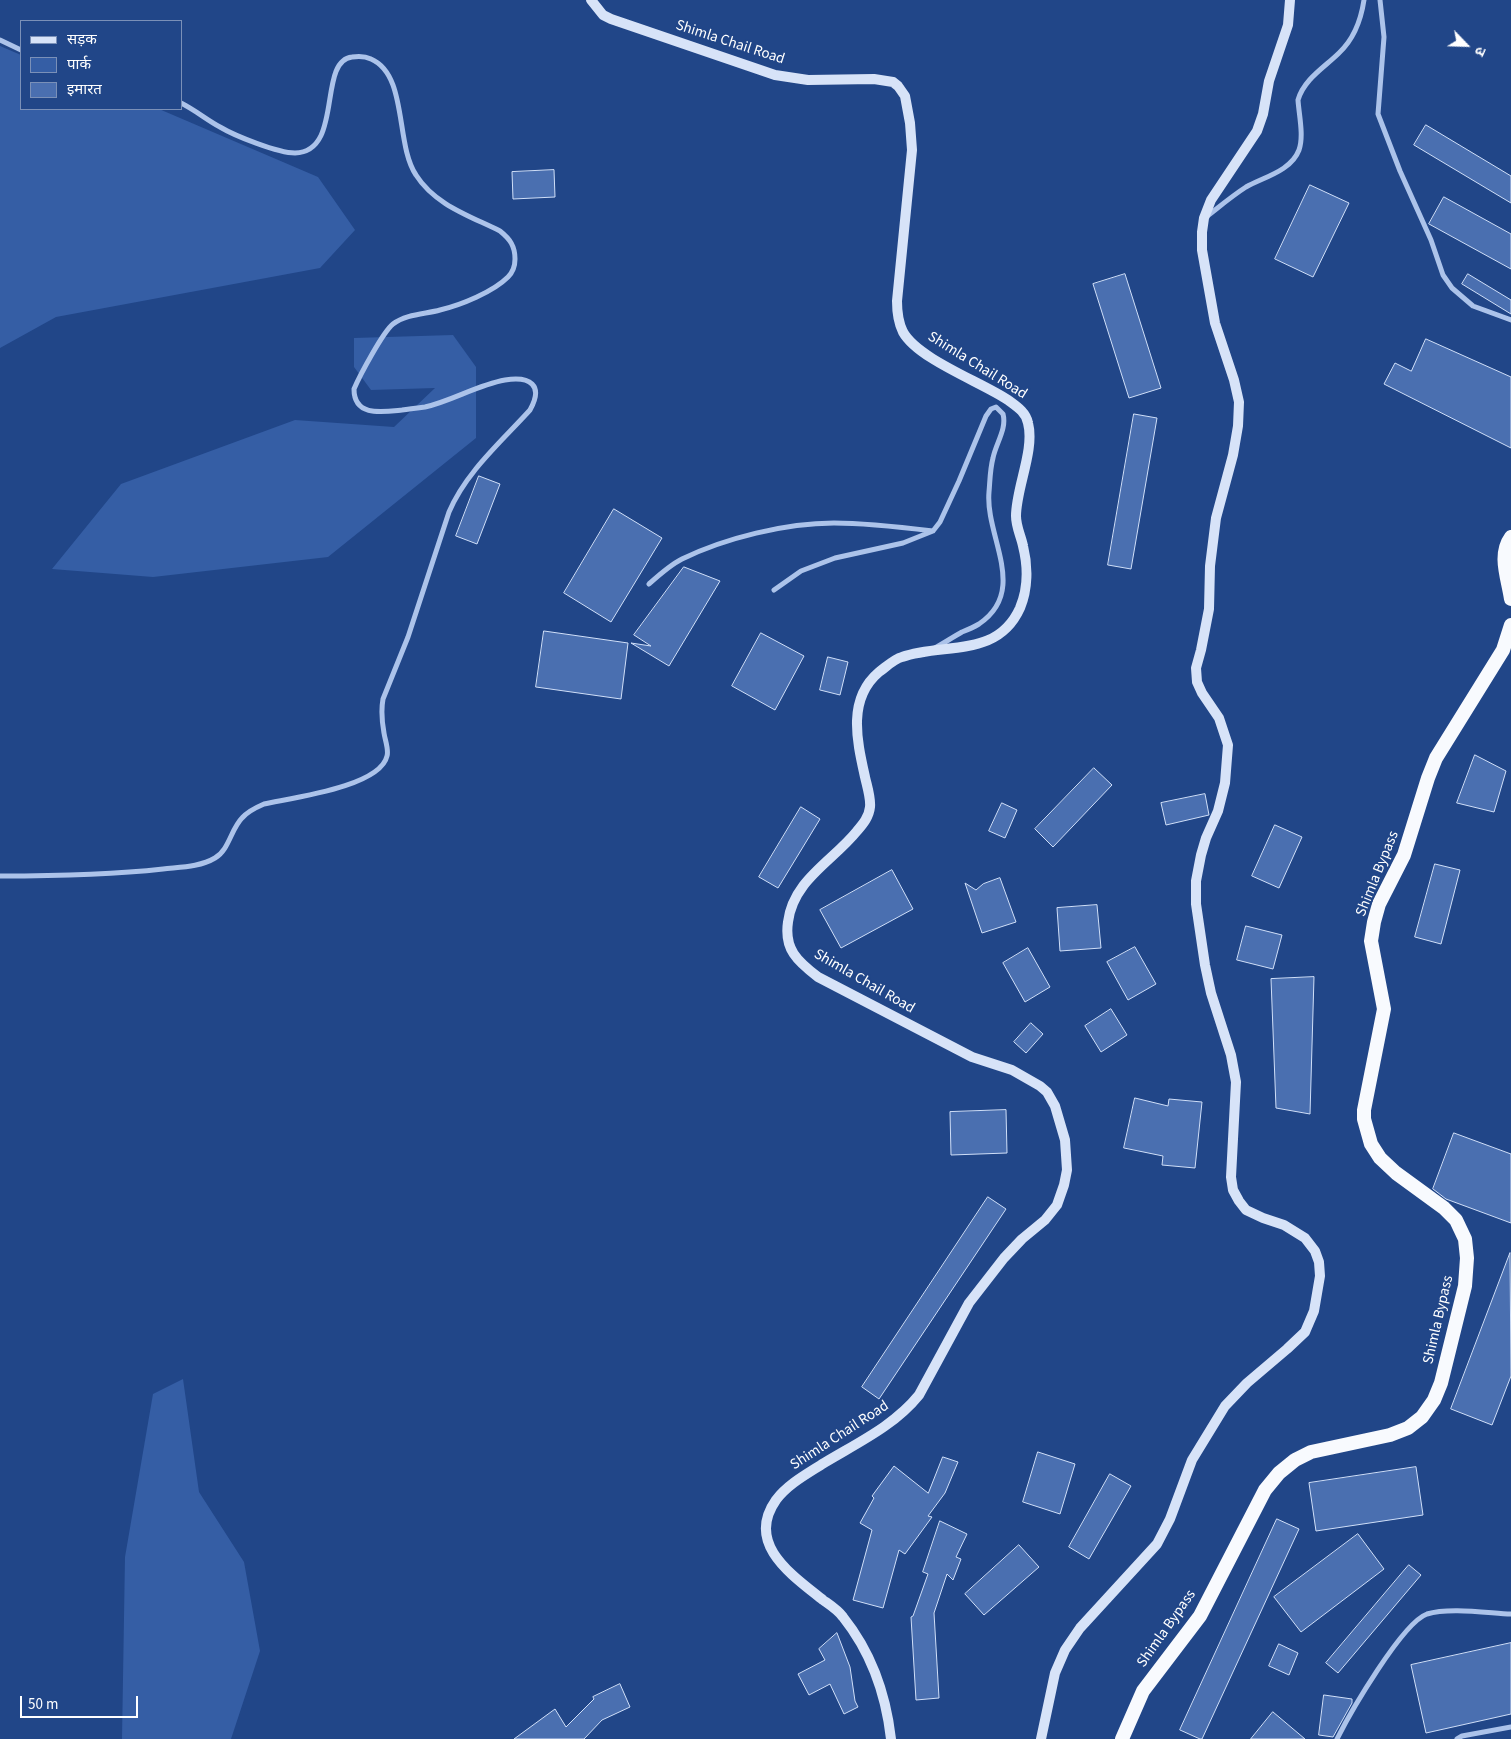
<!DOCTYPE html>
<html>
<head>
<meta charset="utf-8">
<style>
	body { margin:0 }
	#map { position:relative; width:1511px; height:1739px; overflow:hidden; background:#214688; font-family:"Source Sans 3","Noto Sans Devanagari",sans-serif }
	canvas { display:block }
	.legend { position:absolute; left:20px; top:20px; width:162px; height:90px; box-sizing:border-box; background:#214688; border:1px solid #7a90b8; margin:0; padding:6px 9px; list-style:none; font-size:15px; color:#fff }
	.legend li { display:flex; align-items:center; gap:10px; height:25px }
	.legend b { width:25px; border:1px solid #7a90b8 }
	.north { position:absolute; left:1441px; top:20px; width:50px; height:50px; -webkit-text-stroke:4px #214688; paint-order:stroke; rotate:114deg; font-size:14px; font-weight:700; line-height:20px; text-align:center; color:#fff }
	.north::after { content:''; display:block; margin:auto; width:18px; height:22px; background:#fff; clip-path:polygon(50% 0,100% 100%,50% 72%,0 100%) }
	.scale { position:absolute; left:20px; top:1696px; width:118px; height:22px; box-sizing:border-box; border:2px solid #fff; border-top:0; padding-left:6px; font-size:15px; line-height:18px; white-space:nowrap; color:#fff; -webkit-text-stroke:4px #214688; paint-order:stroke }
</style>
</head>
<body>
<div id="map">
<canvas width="1511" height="1739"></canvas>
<ul class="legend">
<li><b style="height:6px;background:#d7e3f8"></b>सड़क</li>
<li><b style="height:14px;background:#355ea5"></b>पार्क</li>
<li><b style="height:14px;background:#4a6fb0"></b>इमारत</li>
</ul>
<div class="north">उ</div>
<div class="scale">50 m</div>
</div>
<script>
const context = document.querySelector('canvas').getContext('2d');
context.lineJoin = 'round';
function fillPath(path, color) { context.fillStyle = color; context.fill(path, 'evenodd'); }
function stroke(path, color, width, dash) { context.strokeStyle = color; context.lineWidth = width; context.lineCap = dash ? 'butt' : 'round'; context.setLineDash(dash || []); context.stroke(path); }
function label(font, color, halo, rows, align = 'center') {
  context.font = font + ' "Source Sans 3",sans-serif'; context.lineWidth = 4; context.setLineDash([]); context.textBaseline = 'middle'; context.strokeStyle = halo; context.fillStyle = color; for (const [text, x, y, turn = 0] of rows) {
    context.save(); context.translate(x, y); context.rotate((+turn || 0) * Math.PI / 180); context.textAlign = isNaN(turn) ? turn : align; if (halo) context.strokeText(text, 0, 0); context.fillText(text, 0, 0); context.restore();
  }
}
fillPath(new Path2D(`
	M0,46L21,55V109H159L318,177L355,230L320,268L56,317L0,348Z
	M453,335L476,367V438L328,557L153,577L52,569L121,484L295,420L394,427L435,388L371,390L354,367V338Z
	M183,1379L199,1492L244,1562L260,1651L231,1739H122L125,1557L153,1394Z`), '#355ea5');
const building = new Path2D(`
	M1426,125L1511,176V203L1414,145Z
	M554,170L555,197L513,199L512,172Z
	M1310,185L1349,203L1313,277L1275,259Z
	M1444,197L1511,234V269L1429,224Z
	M1125,274L1161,388L1129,398L1093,284Z
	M1468,274L1511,300V314L1462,284Z
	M1426,339L1511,377V448L1384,384L1395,363L1411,371Z
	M1134,414L1157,418L1131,569L1108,565Z
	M479,476L500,484L477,544L456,536Z
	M614,509L662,538L611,622L564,593Z
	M684,567L720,581L669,666L631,643L651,646L634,635Z
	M544,631L628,643L621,699L536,687Z
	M761,633L804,656L775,710L732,686Z
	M828,657L848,662L840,695L820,690Z
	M1475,755L1506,771L1494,812L1457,803Z
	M1094,768L1112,785L1053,847L1035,829Z
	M1205,794L1209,815L1166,825L1161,803Z
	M1002,803L1017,810L1005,838L989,831Z
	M801,807L820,819L778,888L759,877Z
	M1275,825L1302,837L1279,888L1252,876Z
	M1435,864L1460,870L1441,944L1415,937Z
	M892,870L913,909L841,948L820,910Z
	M1000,878L1016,922L982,933L965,883L976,890L983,884Z
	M1097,905L1101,948L1060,951L1057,908Z
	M1246,926L1282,935L1273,969L1237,960Z
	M1135,947L1156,984L1128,1000L1107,962Z
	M1028,948L1050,987L1025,1002L1003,963Z
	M1314,977L1310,1114L1276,1108L1271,979Z
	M1111,1009L1127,1035L1101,1052L1085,1026Z
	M1031,1023L1043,1034L1026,1053L1014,1042Z
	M1135,1098L1168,1106L1169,1099L1202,1102L1195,1168L1162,1165L1163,1156L1124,1148Z
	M1006,1110L1007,1153L951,1155L950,1112Z
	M1454,1133L1511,1154V1223L1446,1199L1433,1189Z
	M988,1197L1006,1209L879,1399L862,1387Z
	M1510,1253L1511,1376L1492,1425L1451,1409Z
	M1038,1452L1075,1464L1060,1514L1023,1502Z
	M943,1457L958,1462L945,1493L928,1516L932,1517L905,1554L899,1550L883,1608L853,1600L872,1530L860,1523L874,1498L872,1496L894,1466L928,1493Z
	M1416,1467L1423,1515L1316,1531L1309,1483Z
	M1110,1474L1131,1486L1089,1559L1069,1547Z
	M1277,1519L1299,1529L1202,1739H1200L1180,1730Z
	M940,1521L967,1534L956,1557L961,1559L953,1580L947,1574L934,1613L939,1698L916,1700L911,1617L913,1616L928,1574L923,1572Z
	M1358,1534L1384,1569L1301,1632L1274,1597Z
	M1019,1545L1039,1567L984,1615L965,1594Z
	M1409,1565L1421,1575L1338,1673L1326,1663Z
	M837,1633L850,1667L855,1701L858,1707L844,1714L830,1684L809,1695L798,1674L825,1660L819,1649Z
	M1511,1643V1714L1426,1733L1411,1665Z
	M1279,1644L1298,1653L1289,1675L1269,1666Z
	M620,1684L630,1707L602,1720L584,1739H514L555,1709L566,1727L594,1699L593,1697Z
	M1324,1695L1352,1699V1703L1333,1737L1319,1735Z
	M1273,1712L1305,1739H1251Z`);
fillPath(building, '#4a6fb0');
stroke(building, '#d0dff8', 1);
stroke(new Path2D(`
	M1380,0L1384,37L1378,114L1400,171L1431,240L1443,275L1452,288L1473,306L1511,320
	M0,40L21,50
	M1206,217C1219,207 1232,196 1246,187C1264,177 1291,171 1299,150C1304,136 1299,115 1298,100C1304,79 1325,67 1339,53C1354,39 1361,20 1364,0
	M649,584C659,575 670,565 682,559C725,538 786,523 834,523C867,523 900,527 933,531
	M774,590L801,571L835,558L903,543L933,531L940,522L959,481L986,416L991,409L996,407L1003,414C1007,429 996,443 993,458C990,469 990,481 989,492C985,537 1029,590 979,624C974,627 967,630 962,632C953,637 944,643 935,648
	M0,876C55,876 109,875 163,869C180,867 200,867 215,858C229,850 231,829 242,818C248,811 257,807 264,804C291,798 380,787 387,756C389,750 385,740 384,733C382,722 381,710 383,699L408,637L449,512C466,472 501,442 530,410C544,385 530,376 505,380C477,385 452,401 425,407C417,408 409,409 402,410C382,412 354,417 354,389C360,375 383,332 393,324C406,314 426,314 440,310C461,305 493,292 508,277C513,272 515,266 515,259C515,246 510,239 500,231C470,216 435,205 416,175C395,144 408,75 371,59C365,56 358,56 352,57C317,61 344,152 295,153C278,153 235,136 220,127C207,120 195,110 181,103
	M1337,1739C1350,1713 1402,1623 1427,1614C1449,1607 1488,1613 1511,1614
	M1457,1739L1462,1736L1511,1727`), '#acc3ea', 5);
stroke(new Path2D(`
	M591,0L603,15L611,19L775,75L808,80L874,79L893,82L898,86L905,96L910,123L912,150L897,301C897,312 898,322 903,332C918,359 981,382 1008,400C1016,406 1026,412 1028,423C1035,450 1016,488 1016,516C1016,527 1021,536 1023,546C1028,566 1028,589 1020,608C997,659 944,642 902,657C894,659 886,667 879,672C847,699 857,741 865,777C867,786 871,798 870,807C869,817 863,824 857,831C833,861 793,880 788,922C784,949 797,961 818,977L972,1057L1012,1070L1040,1086L1047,1092L1055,1106L1065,1140L1067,1170L1064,1185L1057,1205L1045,1220L1022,1239L1004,1258L969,1303L919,1395C894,1426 857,1443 824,1463C807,1474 788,1484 776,1500C745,1544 792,1575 823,1600C830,1605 838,1610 843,1617C871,1652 886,1695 891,1739
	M1041,1739L1055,1673L1065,1650L1080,1628L1157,1544L1170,1519L1192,1460L1225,1406L1247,1383L1287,1349L1305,1332L1314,1311L1320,1276L1319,1262L1315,1251L1305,1238L1284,1225L1263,1218L1246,1210L1239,1201L1233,1190L1231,1177L1236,1082L1231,1055L1211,993L1205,965L1196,904V881L1201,855L1206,838L1218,811L1225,783L1228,745L1219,718L1202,693L1197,682L1196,668L1201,650L1209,609L1210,566L1216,518L1233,455L1238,426L1239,402L1234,380L1215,323L1202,250V232L1204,218L1211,200L1257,131L1263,114L1269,81L1288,25L1290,0`), '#d7e3f8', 10);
stroke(new Path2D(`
	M1511,537C1498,555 1508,578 1511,599
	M1122,1739L1143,1691L1200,1616L1265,1490L1279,1473L1295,1460L1311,1452L1390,1435L1408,1428L1422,1417L1434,1400L1441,1383L1465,1286L1467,1258L1465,1239L1456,1220L1444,1208L1396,1173L1380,1158L1371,1144L1364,1119V1110L1384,1009L1371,941L1374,922L1379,904L1404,855L1428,778L1436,758L1503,650L1511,625`), '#f8fafe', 14);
label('15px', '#fff', '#214688', [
	["Shimla Chail Road",730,43,18],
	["Shimla Chail Road",977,366,32],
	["Shimla Bypass",1378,874,-68],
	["Shimla Chail Road",864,982,30],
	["Shimla Bypass",1439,1320,-77],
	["Shimla Chail Road",840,1436,-33],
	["Shimla Bypass",1167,1629,-55]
]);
</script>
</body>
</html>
